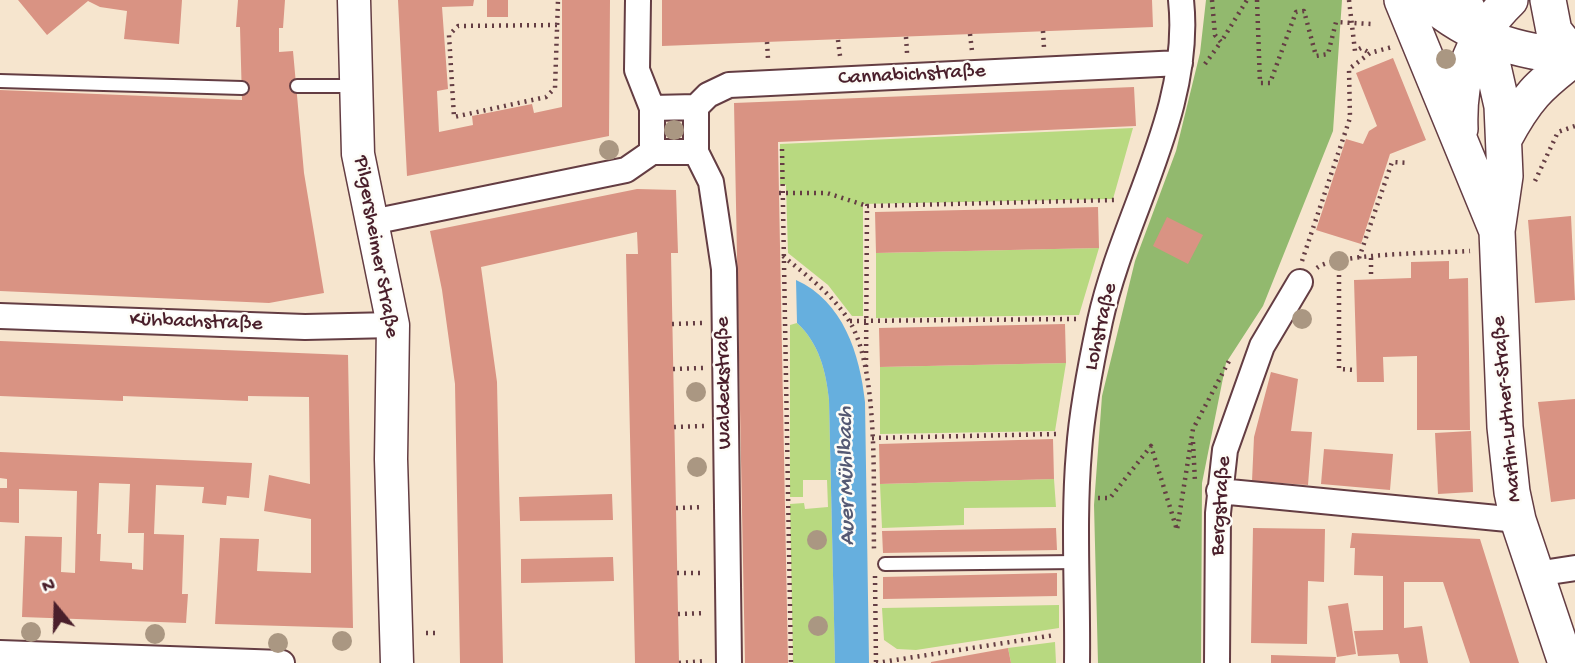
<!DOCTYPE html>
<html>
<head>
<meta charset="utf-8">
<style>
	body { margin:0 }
	#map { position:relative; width:1575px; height:663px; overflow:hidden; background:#f6e5ce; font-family:"Gochi Hand",sans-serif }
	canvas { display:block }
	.north { position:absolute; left:21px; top:572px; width:70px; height:70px; -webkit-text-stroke:5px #fdfcf7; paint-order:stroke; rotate:341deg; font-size:19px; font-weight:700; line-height:28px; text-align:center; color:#4a1f2b }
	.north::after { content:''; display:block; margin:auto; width:24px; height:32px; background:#4a1f2b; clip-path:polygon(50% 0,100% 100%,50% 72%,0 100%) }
</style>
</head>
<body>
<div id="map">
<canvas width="1575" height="663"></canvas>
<div class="north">N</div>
</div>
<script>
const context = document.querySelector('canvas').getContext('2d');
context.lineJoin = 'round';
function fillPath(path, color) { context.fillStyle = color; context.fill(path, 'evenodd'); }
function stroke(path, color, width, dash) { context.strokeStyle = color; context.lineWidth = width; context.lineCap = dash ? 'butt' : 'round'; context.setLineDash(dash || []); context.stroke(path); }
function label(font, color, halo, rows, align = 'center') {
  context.font = font + ' "Gochi Hand",sans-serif'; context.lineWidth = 5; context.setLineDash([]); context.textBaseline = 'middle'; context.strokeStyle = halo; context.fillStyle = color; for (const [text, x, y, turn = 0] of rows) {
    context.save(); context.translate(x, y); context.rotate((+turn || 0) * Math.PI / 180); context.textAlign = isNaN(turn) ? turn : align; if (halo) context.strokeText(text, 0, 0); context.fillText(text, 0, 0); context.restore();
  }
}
fillPath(new Path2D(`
	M1133,128L1113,199L863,204V316H852L828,285L788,253L786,185L780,184V144Z
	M1099,248L1079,315L876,318V253Z
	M797,323C819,343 826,371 829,400L835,663H793L790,504L804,503L805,509L828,507L827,480H803V497H790V325Z
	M1066,363L1055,431L880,434V367Z
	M1054,479L1056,507L964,508V525L882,528L880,484Z
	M1059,605V628L916,650L897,649L884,640L882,608Z
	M1055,642L1056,663H1011L1008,648Z`), '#b8d980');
fillPath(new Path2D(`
	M1206,0H1342L1333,131L1263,306L1226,363L1202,483L1201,663H1098L1094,505L1102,396L1135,261L1176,151L1200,53Z`), '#92b96e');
fillPath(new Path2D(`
	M796,280C843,301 860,354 865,402L869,663H835L829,400C826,371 819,343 797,323Z`), '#66afde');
fillPath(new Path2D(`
	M18,0H182L179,44L124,39L127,11L100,7L88,1L47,35Z
	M238,0H285L283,28H279V52L293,51L304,173L324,293L269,303L0,291V90L242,100L240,27H236Z
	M398,0H474L473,6L442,7L448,89L437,91L439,132L473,125L472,116L532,104L534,113L562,107V0H610L609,136L407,176Z
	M487,0H508V17H487Z
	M662,0H1152L1153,27L662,46Z
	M1393,58L1426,140L1390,154L1361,244L1316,230L1346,139L1363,144L1369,131L1377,126L1356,73Z
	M1134,87L1136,126L778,142L788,663H745L734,103Z
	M637,189L676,190L678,253H671L679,663H635L626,254H638L637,232L481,267L497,382L503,663H460L455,384L442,290L430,231Z
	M1098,207L1099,248L876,253L875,212Z
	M1571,216L1575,300L1535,303L1528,220Z
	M1167,217L1203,235L1188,264L1153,246Z
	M1449,261V279L1468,278L1470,430H1417V356L1383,357L1384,382H1357L1354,280L1411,278V262Z
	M1065,324L1066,363L880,367L879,328Z
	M0,341L348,355L353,628L215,624L220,538L259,539L257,571L311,573V519L264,511L269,475L310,484L309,397L248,396V401L123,396V401L0,396Z
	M1271,372L1298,379L1291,431L1312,432L1308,485L1252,481L1254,437Z
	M1575,399V499L1551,502L1538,402Z
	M1471,431L1473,492L1438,494L1435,433Z
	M1053,439L1054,479L880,484L879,444Z
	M1324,449L1393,454L1390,490L1321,484Z
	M0,452L252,463L249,498L227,496L226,505L202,503L204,487L156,485L154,534L184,535L182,594H188L186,623L22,617L25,536L62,537L61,572L75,573L77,491L19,489V523L0,522V488H7V479L0,478ZM99,483L130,484L128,533H144L143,570L132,569V563L100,561L101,534H97Z
	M612,494L613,520L520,521L519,497Z
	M1056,528L1057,550L883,553L882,531Z
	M1253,528L1325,529L1324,582L1308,581L1307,644L1251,643Z
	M1352,533L1480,539L1519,663H1470L1443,582H1404V628L1422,626L1428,663H1400L1398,654L1358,656L1354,631L1383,630V576L1354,575L1355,548H1350Z
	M613,557L614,581L521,583V559Z
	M1057,573V596L883,599V577Z
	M1348,603L1356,654L1337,657L1328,606Z
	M1008,648L1011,663H931V662Z
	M1271,655L1336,657L1335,663H1271Z`), '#d99383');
const service = new Path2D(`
	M0,81L242,88
	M297,86H354
	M885,564L1078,562`);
const minor = new Path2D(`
	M638,0L637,70L652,108V152
	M696,107V152L711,182L724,269L729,663
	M652,108L696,107L708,95L729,85L1180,63
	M372,222L626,170L652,152H696
	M0,316L305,327L393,325
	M1219,491L1518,520
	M1536,574L1575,568
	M0,653L282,663
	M1077,663C1078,593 1073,521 1079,451C1082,408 1091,363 1100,321C1123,215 1193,110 1181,0
	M1217,663L1218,513L1225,450L1262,346L1300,282`);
const tertiary = new Path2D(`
	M354,0L358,154L393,325L391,459L397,663`);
const secondary = new Path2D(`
	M1402,0L1497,231
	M1427,0C1471,38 1517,52 1575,57
	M1463,0L1492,62L1502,106L1505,176L1497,231L1505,427L1512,492L1518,520L1566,663
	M1548,0L1554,31L1575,57
	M1460,129C1458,77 1471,38 1510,0
	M1504,139C1526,98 1538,86 1575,58`);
stroke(service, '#643d43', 16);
stroke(minor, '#643d43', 28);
stroke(tertiary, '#643d43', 35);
stroke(secondary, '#643d43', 38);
stroke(new Path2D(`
	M1212,0L1215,35L1221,42L1247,0
	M1257,0L1260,83H1270L1296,12L1304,11L1316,56L1328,54L1336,22L1371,24
	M1349,0L1355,51L1361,48L1370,53
	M557,25L458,26L449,35L454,117L546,97L555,88L558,0
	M1043,31L1044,48
	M970,34L972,51
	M906,37L907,53
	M838,40L840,56
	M767,42L768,59
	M1205,64L1221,42
	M782,149L791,663
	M1535,181L1558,132L1575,126
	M779,193H827L867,206
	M783,256C807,276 835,296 851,324C879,373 873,492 874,550
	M1359,258L1392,162L1409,163
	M1371,258V279
	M1302,261L1350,118L1349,69L1370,53L1392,47
	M1339,261V369L1356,370
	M1317,268C1335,253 1442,253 1470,251
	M850,321L1076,319
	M672,324L702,323
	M866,367L867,206L1114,200
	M673,369L703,368
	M674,427L704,426
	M872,438L1057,434
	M1193,442L1195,482
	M1098,498H1110L1151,446L1177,530L1193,429L1229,361
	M676,508L703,507
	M677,573H704
	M875,576L876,663
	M678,614L705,613
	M426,633H440
	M679,663L706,661
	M876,663L1055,635`), '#643d43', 4.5, [2, 5]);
stroke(service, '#fff', 12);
stroke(minor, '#fff', 24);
stroke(tertiary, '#fff', 32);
stroke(secondary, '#fff', 35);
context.fillStyle = '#aa9782';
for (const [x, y] of [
	[1446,59],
	[674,130],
	[609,150],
	[1339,261],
	[1302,319],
	[696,392],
	[697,467],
	[817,540],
	[818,626],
	[31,632],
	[155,634],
	[342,641],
	[278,643]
]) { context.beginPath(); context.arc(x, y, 10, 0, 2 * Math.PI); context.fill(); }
label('21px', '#4a1f2b', '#fdfcf7', [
	["Cannabichstraße",912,76,-3],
	["Pilgersheimer Straße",375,247,80],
	["Kühbachstraße",196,323,2],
	["Lohstraße",1102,327,-77],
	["Waldeckstraße",725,383,-91],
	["Martin-Luther-Straße",1508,409,-95],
	["Bergstraße",1222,506,-86]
]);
label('italic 23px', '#555973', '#fdfcf7', [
	["Auer Mühlbach",848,476,-91]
]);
</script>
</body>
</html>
